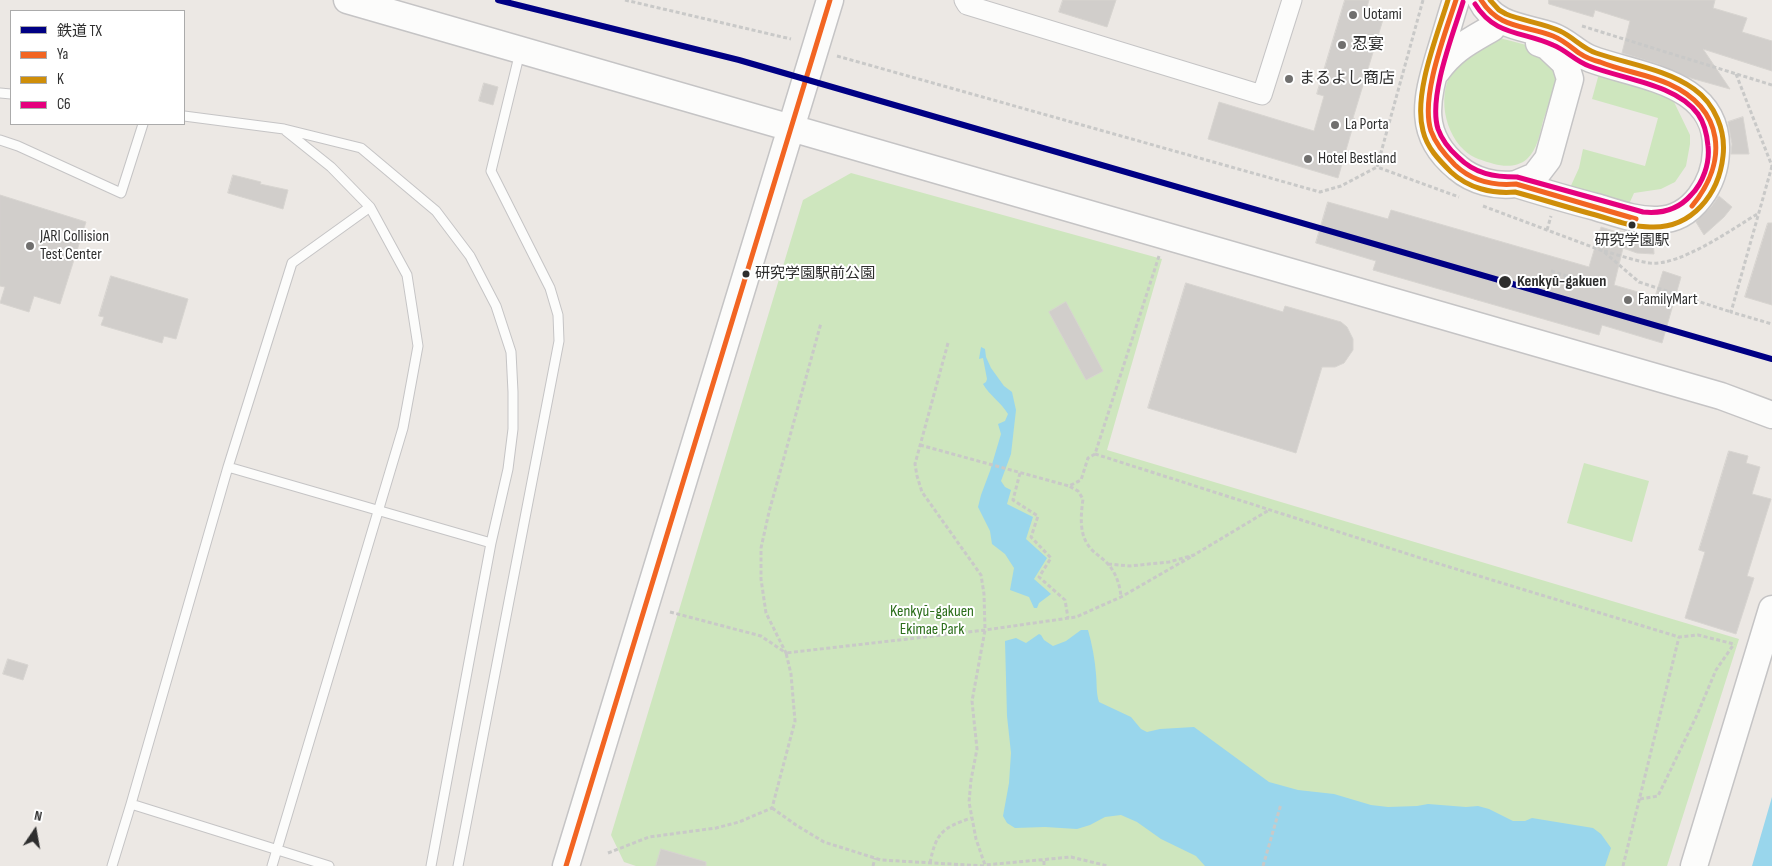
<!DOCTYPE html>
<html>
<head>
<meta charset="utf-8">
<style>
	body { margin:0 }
	#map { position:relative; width:1772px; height:866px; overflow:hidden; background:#ece8e4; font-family:"Sofia Sans Condensed","Noto Sans JP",sans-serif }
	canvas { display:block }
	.legend { position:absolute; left:10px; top:10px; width:175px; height:115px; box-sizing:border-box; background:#fff; border:1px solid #ababab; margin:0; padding:6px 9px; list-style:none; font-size:15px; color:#2e2e2e }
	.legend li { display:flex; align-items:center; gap:10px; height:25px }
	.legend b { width:25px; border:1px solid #ababab }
	.north { position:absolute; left:10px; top:806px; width:50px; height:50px; -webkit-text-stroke:4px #fff; paint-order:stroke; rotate:12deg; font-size:14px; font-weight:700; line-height:20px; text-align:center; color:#2e2e2e }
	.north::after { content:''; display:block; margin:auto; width:18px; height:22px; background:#2e2e2e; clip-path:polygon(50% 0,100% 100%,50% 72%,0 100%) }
</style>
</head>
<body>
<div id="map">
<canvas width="1772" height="866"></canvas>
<ul class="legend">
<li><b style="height:6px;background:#000084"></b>鉄道 TX</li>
<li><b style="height:6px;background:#f26522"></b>Ya</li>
<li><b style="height:6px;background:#cf8e09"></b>K</li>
<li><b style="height:6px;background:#e5007d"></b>C6</li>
</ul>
<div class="north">N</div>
</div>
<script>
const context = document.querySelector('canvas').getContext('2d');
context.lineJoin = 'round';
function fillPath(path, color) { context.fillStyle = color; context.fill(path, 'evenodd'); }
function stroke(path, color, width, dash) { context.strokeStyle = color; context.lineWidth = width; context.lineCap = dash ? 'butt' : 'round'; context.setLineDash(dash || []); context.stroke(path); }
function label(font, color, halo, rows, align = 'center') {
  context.font = font + ' "Sofia Sans Condensed","Noto Sans JP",sans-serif'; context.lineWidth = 4; context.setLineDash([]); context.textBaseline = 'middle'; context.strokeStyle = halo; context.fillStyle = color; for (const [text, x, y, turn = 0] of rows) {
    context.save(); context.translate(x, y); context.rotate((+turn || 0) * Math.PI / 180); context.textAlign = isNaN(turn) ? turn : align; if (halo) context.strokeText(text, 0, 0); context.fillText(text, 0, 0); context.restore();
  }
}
fillPath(new Path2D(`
	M1496,37L1534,47L1549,55C1551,62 1556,70 1556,77C1555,89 1547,109 1543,121C1540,134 1537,150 1527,159C1518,167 1505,167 1494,164C1484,161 1472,158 1464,150C1441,128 1437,86 1458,63C1467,53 1485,44 1496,37Z
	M1600,70L1665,94L1674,102L1690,135V144L1686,166L1675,182L1661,189L1634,193L1630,202L1624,205L1569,190L1579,168L1583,149L1645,166L1658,118L1592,99Z
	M851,173L1162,259L1107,450L1739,639L1667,866H636L624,862L611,835L803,200Z
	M1584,463L1649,481L1632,542L1567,523Z`), '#cee6be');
fillPath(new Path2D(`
	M981,347L985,349L986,357L991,368L1004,386L1012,392L1016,410L1011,454L1001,481L1005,487L1011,490L1007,504L1033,517L1026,539L1047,558L1034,579L1051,594L1039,603L1037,608H1034L1029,597L1010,590L1014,568L1005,554L992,544L990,531L978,507L981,495L990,471L1001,434L998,424L1005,421L1008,414C1000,401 990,396 983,384L986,382L987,379L983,358L979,359Z
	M1081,630H1088C1092,644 1095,660 1096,674C1097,683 1096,693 1099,702L1131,717L1141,729L1147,732L1160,729L1194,727L1269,782L1298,790L1334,794L1371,805L1388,807L1417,806L1428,804L1466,807L1478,806L1489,809L1513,821H1525L1532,818L1593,828L1601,834L1611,848L1605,866H1205L1196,856L1161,839L1137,822L1121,815L1105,817L1090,825L1077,829L1045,827L1015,828L1007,823L1003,816L1009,783L1011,753L1007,716L1005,641L1016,638L1026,643L1039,634L1041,635L1044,640L1053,646L1066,641Z
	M1772,797V866H1752Z`), '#99d6ec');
const building = new Path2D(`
	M1063,0H1116L1107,27L1059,12Z
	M1345,0H1369L1367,7L1385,13L1353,118L1355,119L1338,178L1208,139L1219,102L1314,131L1324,96L1317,94Z
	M1549,0H1715L1713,8L1747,18L1742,32L1772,41V71L1703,49L1730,89L1687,77L1658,64L1622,53L1630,21L1595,10L1593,17L1549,4Z
	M484,83L498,87L493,105L479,101Z
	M1743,117L1749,154H1731L1732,144L1728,122Z
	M233,175L261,182L260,184L288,190L283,209L228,193Z
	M0,195L86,222L60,304L34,296L29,312L0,303L5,287L0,286Z
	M1719,196L1732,207L1724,217L1704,235L1696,222L1711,207Z
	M1328,202L1388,219L1391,210L1589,267L1601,227L1620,233V231L1635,234L1653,235L1654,254L1637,253L1623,248L1614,285L1655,297L1663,271L1681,277L1662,343L1602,325L1599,335L1373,270L1376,261L1316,243Z
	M1768,223H1772V305L1745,297Z
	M111,276L188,299L176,339L164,336L162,343L101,325L104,317L99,316Z
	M1186,283L1283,312L1285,306L1341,322L1347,327L1353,339V350L1344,363L1335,367H1322L1296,453L1148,408Z
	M1066,302L1103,371L1086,380L1049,312Z
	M1729,451L1748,456L1746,463L1760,467L1752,494L1771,499L1747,576L1754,578L1736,634L1685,618L1705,552L1699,550Z
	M8,659L28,665L23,680L3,674Z
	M661,849L706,862V866H656Z`);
fillPath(building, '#d1cecb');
stroke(building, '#d7d4d0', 1);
const lane = new Path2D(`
	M0,93L11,94
	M184,116L284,129L361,148L436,211L470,256L496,306L511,352L513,392V429L508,469L491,543L431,866
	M0,140L18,146L121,193L143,124
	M228,467L292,263L370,207
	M131,804L329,866
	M112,866L131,804L228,467L491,543
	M272,866L403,428L418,346L407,275L370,207L331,167L286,131
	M458,866L559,341L558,315L550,288L491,171L520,52`);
const street = new Path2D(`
	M964,0L967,5L1262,95L1292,0`);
const secondary = new Path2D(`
	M347,0L1721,396L1772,415
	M1456,0C1450,19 1445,37 1439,56C1426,100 1417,135 1458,168C1473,181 1496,187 1516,184C1542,192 1569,200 1596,207C1616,213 1637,221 1658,220C1693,219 1715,183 1716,151C1719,81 1639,77 1591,59C1577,54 1567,41 1552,36C1527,27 1494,27 1481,0
	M1437,71C1453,49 1468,42 1492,28
	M1516,184L1535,176L1548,159L1570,79L1565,63L1547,46L1539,43
	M566,866L830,0
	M1694,866L1772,609`);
stroke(lane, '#c5c4c5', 11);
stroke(street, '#c5c4c5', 21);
stroke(secondary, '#c5c4c5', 29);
stroke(new Path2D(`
	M625,0L791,39
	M1423,0L1377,167L1459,197
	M1582,26L1772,85
	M837,56L1320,192L1341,186L1377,167
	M1736,74L1772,166
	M1772,166L1731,312L1772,324
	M1483,206L1603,251L1639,282L1731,312
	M1547,230L1551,216
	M1604,251C1619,255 1635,261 1650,263C1681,266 1732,229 1759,213
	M1159,256L1095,454L1433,562L1679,637L1698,635L1734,644
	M1551,271L1594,285
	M948,343L915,464L917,476L922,492L981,575L984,594L985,630L972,701L977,749L971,780L969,802L976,839L985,865L1071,857L1108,866
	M920,445L1069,486
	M1095,454L1088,458L1081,480L1069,486L1078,491L1083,499C1081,514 1079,532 1088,545C1093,553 1102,557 1108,564C1116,573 1120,585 1121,597
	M1020,473L1013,500L1038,516L1031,537L1051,558L1039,577L1065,600L1068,618
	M1108,564L1130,566L1169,562L1194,555L1269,510
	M670,612L761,636L786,653L766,613L761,579V548L769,512L821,323
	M1640,799L1658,796L1697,715L1716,670L1734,644
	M772,808L796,825L824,842L881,860L986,866
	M608,853L649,837L716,828L739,822L772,808L795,721L791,674L786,653L985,630L1076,617L1121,597L1194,555
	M1044,861V866
	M930,863C936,833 942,828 971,818
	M873,866L875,858
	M1263,866L1281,804
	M1623,866L1679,637`), '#c9c9c8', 3, [4, 2.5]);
stroke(lane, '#fcfcfb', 9);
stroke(street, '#fcfcfb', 19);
stroke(secondary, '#fcfcfb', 26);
stroke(new Path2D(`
	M1456,0C1445,34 1420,97 1431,131C1436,145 1445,155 1455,165C1472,181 1494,186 1516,184L1636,219
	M1481,0C1499,29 1525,25 1553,36C1563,40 1571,47 1579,53C1585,57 1592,60 1600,62C1622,71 1647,74 1669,84C1724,109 1729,161 1692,206
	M566,866L830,0`), '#f26522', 5);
stroke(new Path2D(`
	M1448,0C1437,36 1413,94 1423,131C1427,148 1439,160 1451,172C1468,188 1492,194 1515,192C1541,199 1566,207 1592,214C1611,219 1630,227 1650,227C1692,229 1719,194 1723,156C1726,131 1715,104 1694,89C1666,69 1628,64 1596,53C1582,48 1573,37 1560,31C1543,23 1523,21 1506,14L1499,10L1490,0`), '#cf8e09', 5);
stroke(new Path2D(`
	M1463,2C1453,34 1428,97 1438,129C1442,140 1449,149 1458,157C1475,174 1494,177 1517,177L1643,212C1662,214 1678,210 1691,195C1703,183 1710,163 1708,146C1707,135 1705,124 1698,114C1676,84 1622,79 1589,66C1575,61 1566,50 1553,45C1522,31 1495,36 1475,4`), '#e5007d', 5);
stroke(new Path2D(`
	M498,0L739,60L1772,359`), '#000084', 6);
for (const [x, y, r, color] of [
	[1353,15,5,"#706f6e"],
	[1342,45,5,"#706f6e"],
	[1289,79,5,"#706f6e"],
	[1335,125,5,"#706f6e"],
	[1308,159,5,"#706f6e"],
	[1632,225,4.5,"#2e2e2e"],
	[30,246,5,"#706f6e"],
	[746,274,4.5,"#2e2e2e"],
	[1505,282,7,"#2e2e2e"],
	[1628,300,5,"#706f6e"]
]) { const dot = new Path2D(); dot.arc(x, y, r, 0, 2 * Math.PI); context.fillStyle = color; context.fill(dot); stroke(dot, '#fff', 2); }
label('15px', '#2e2e2e', '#fff', [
	["研究学園駅",1632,241],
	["研究学園駅前公園",755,274,"left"]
]);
label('16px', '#2e2e2e', '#fff', [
	["Uotami",1363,15],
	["忍宴",1352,45],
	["まるよし商店",1299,79],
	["La Porta",1345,125],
	["Hotel Bestland",1318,159],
	["JARI Collision",40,237],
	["Test Center",40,255],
	["FamilyMart",1638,300]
], 'left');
label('bold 16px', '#2e2e2e', '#fff', [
	["Kenkyū-gakuen",1517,282]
], 'left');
label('16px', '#2c6e1b', '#fff', [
	["Kenkyū-gakuen",932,612],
	["Ekimae Park",932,630]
]);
</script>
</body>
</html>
